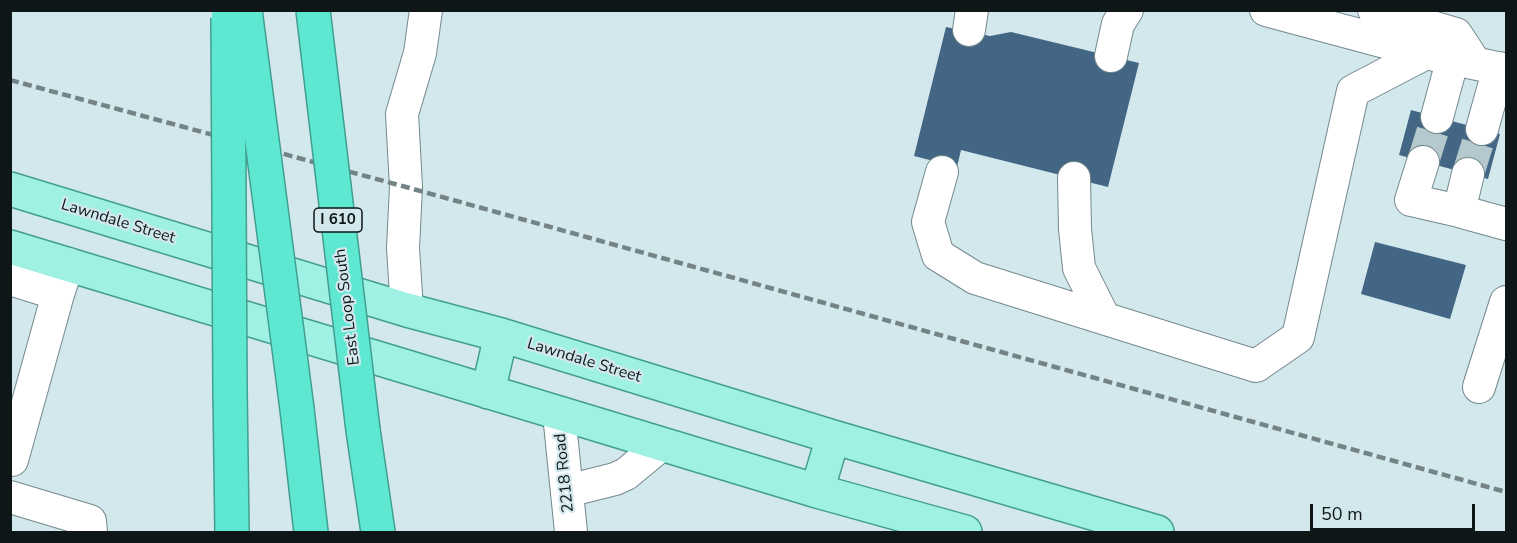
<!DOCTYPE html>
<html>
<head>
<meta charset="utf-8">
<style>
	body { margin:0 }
	#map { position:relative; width:1517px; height:543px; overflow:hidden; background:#d2e8ed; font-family:"Nunito Sans",sans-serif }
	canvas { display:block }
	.frame { position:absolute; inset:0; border:12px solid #0e1618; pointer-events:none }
	.scale { position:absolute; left:1310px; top:504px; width:165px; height:27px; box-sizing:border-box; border:3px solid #0e1618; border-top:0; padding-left:8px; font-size:18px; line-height:21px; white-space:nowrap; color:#0e1618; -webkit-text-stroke:4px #d2e8ed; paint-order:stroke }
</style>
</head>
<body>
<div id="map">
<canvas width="1517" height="543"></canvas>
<div class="frame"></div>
<div class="scale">50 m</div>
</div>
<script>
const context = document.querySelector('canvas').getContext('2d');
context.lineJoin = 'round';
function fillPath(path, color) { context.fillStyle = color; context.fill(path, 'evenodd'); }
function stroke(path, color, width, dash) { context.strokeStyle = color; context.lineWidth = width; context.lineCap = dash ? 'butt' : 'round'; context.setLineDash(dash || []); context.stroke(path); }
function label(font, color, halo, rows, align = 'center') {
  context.font = font + ' "Nunito Sans",sans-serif'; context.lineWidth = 4.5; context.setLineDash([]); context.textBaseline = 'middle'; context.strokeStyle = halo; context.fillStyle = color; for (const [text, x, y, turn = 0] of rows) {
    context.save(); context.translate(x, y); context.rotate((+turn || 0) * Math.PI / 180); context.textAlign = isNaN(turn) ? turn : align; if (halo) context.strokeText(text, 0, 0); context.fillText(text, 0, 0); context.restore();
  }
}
fillPath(new Path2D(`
	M946,27L990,36L1011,32L1139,63L1108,187L961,150L957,167L914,156Z
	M1411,110L1500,134L1488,179L1399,155Z
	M1375,242L1466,265L1450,319L1361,294Z`), '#426684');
stroke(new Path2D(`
	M1423,162L1437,117
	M1468,174L1482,129`), '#b5c8cd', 32, [32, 16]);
const minor = new Path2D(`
	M1266,10L1426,53
	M1374,10L1456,34L1475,63
	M969,30L972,10
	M1111,56L1118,24L1127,10
	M1437,117L1453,58
	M1482,129L1499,68
	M1423,162L1411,200L1459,211L1506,224
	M942,172L928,222L938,255L975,278L1256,366L1298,337L1353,91L1426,53L1506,70
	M1074,178L1075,229L1079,268L1104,318
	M1459,211L1468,174
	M10,279L58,294
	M407,310L403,248L406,187L402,114L420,53L426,10
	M1479,387L1506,302
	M559,414L571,532
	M12,460L58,294L68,264
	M567,491L615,479L626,474L661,445
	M10,497L90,521L91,532`);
const major = new Path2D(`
	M10,189L407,310L501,335L833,437L1157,532
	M10,247L817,491L965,532
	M488,392L501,335
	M817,491L833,437`);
const highway = new Path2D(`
	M230,390L232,532
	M297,409L311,532
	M363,430L378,532`);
stroke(minor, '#74898d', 34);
stroke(major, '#429e90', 36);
stroke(highway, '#429e90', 36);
stroke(minor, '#fff', 32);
stroke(major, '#9ef1e3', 33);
stroke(highway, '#5ee7d1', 33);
stroke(new Path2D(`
	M10,80L406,187L1506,492`), '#748386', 4.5, [9, 4.5]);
const highwayBridge = new Path2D(`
	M245,10L297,409
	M313,10L363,430
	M228,18L230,390`);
stroke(highwayBridge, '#429e90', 36, []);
stroke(highwayBridge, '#5ee7d1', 33);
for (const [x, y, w] of [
	[338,220,48]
]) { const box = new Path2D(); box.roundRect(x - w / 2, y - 12, w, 24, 4.5); context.fillStyle = '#d2e8ed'; context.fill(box); stroke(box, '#0e1618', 1.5); }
label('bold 15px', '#0e1618', null, [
	["I 610",338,220]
]);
label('16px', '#0e1618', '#d2e8ed', [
	["Lawndale Street",118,222,17],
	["East Loop South",348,307,-97],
	["Lawndale Street",584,361,17],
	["2218 Road",565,473,-96]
]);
</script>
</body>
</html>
